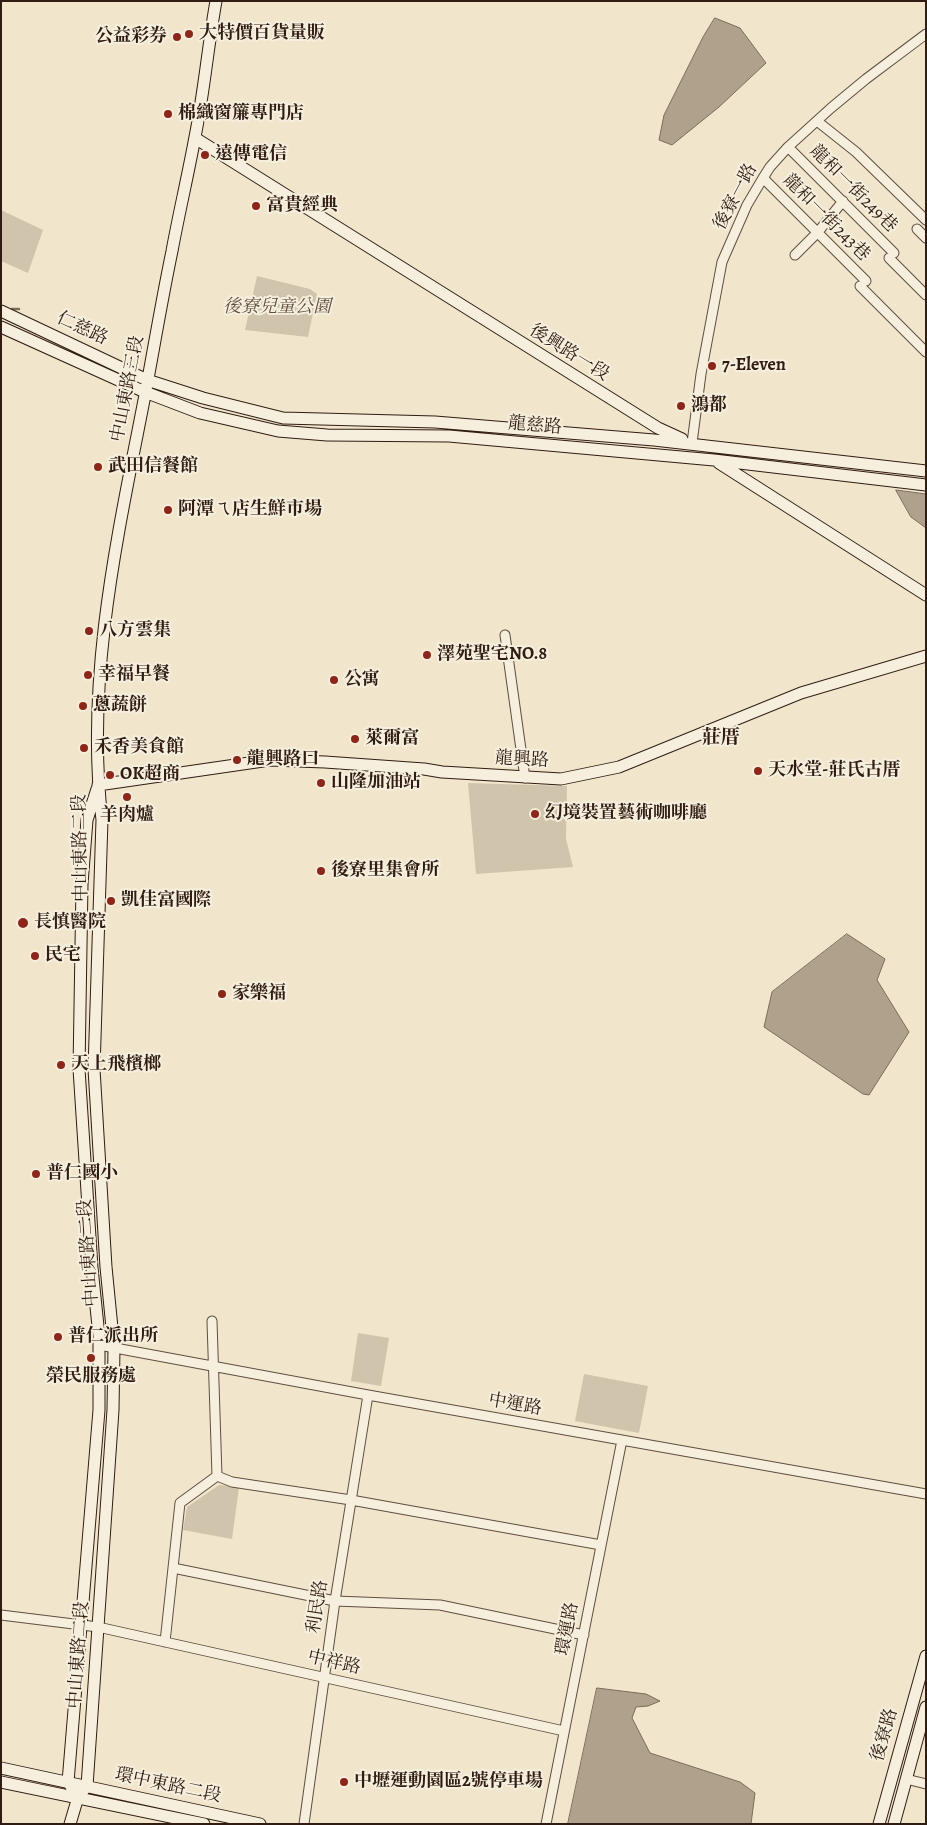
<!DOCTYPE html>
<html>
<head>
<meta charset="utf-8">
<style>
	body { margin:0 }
	#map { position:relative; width:927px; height:1825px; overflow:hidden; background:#f1e6cb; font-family:Alegreya,serif }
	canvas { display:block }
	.frame { position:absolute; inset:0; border:2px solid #301c12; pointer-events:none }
</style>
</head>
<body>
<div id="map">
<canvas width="927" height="1825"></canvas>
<div class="frame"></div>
</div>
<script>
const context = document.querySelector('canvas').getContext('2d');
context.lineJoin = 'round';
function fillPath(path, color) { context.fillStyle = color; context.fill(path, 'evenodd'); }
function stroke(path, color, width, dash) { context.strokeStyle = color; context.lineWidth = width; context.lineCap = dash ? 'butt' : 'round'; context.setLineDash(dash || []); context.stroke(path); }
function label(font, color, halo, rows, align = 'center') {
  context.font = font + ' Alegreya,"Noto Serif TC",serif'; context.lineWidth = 4; context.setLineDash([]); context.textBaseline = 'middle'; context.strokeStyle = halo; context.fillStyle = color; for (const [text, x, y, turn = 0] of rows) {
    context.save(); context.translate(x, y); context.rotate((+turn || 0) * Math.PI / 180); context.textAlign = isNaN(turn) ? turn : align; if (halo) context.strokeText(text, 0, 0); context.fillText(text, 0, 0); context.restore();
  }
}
fillPath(new Path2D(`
	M1,210L43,230L28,273L1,261Z
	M257,276L310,289L317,294L308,337L245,330Z
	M468,783L567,786L566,839L573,867L476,874Z
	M358,1333L389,1338L381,1386L351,1381Z
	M584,1374L648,1386L639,1433L575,1421Z
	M219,1485L239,1487L232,1539L183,1530L187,1507Z`), '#d0c4ac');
const water = new Path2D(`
	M715,18L740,28L766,63L719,107L672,145L659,140L664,115L703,37Z
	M896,490L926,494V528L911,517Z
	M847,934L885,959L877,980L909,1032L869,1095L863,1094L764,1027L772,992Z
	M597,1688L646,1694L660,1701L648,1706L636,1707L632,1718L650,1753L740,1782L755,1793L751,1824H568Z`);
fillPath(water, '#afa18c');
stroke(water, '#7c6c5b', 1);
stroke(new Path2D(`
	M12,309H19`), '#7c6c5b', 2.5);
const street = new Path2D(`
	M817,121L856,152L926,220
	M788,147L894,253
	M763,178L866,281
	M917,229L926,238
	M795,255L818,232L843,201
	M889,258L926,295
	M860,286L926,352
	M692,443L701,374L722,262L747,205L763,178L770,167L788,147L831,108L866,79L926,34
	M505,635L525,778
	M99,1345L368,1395L926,1494
	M217,1476L232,1482L351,1500L601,1545
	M173,1568L335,1601L440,1605L584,1635
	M1,1615L98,1627L564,1731
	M165,1642L180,1503L217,1476L212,1321
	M906,1779L926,1784
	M304,1824L335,1601L368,1395
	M546,1824L622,1440`);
const secondary = new Path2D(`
	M195,138L658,428L682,439
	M1,311L147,380L203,398L283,418L435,422L654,440L926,471
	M1,327L145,392L200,413L278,431L327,435L449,436L714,460L926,485
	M719,463L926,595
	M98,785L270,760L325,762L424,769L442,772L561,779L619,767L801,693L926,656
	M1,1768L260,1824
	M1,1782L204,1824
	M78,1797L68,1782L99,1410V1336L92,1268L79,1069L82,884L87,820L97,789
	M70,1824L78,1797L87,1786L113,1410L114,1348L106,1267L94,1069L102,820C85,677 118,534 145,395C154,347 162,299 172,251C179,213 188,175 195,137C204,92 208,46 216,1
	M879,1824L926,1656
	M894,1824L926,1707`);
stroke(street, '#604e40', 11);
stroke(secondary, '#301c12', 13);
stroke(street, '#f6efdd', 9);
stroke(secondary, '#f6efdd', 11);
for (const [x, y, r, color] of [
	[189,34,5,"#8f2418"],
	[177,37,5,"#8f2418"],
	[168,114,5,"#8f2418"],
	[205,155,5,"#8f2418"],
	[256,206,5,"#8f2418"],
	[712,366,5,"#8f2418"],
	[681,406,5,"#8f2418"],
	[98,467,5,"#8f2418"],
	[168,510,5,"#8f2418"],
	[89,631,5,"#8f2418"],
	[427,655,5,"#8f2418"],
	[88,675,5,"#8f2418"],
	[334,680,5,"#8f2418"],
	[83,706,5,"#8f2418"],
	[355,739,5,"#8f2418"],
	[84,748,5,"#8f2418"],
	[237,760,5,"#8f2418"],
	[758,771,5,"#8f2418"],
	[110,775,5,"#8f2418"],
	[321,783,5,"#8f2418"],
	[127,797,5,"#8f2418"],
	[535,814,5,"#8f2418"],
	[321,871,5,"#8f2418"],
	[111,901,5,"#8f2418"],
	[23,923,6,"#8f2418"],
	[35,956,5,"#8f2418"],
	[222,994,5,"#8f2418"],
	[61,1065,5,"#8f2418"],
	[36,1174,5,"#8f2418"],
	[58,1337,5,"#8f2418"],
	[91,1358,5,"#8f2418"],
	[344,1782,5,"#8f2418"]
]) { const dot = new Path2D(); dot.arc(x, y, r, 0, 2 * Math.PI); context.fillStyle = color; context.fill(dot); stroke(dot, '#f6efdd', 2); }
label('bold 18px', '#301c12', '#f6efdd', [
	["大特價百貨量販",199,34],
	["公益彩券",167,37,"right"],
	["棉織窗簾專門店",178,114],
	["遠傳電信",215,155],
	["富貴經典",266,206],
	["7-Eleven",722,366],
	["鴻都",691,406],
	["武田信餐館",108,467],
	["阿潭ㄟ店生鮮市場",178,510],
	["八方雲集",99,631],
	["澤苑聖宅NO.8",437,655],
	["幸福早餐",98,675],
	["公寓",344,680],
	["蔥蔬餅",93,706],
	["萊爾富",365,739],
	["禾香美食館",94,748],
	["龍興路口",247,760],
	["天水堂-莊氏古厝",768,771],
	["OK超商",120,775],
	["山隆加油站",331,783],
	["幻境裝置藝術咖啡廳",545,814],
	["羊肉爐",127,816,"center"],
	["後寮里集會所",331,871],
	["凱佳富國際",121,901],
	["長慎醫院",34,923],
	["民宅",45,956],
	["家樂福",232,994],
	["天上飛檳榔",71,1065],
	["普仁國小",46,1174],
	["普仁派出所",68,1337],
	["榮民服務處",91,1377,"center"],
	["中壢運動園區2號停車場",354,1782]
], 'left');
label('18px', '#301c12', '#f6efdd', [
	["龍和一街249巷",853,189,45],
	["後寮一路",736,197,-62],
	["龍和一街243巷",826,218,45],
	["仁慈路",82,329,25],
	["後興路一段",569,353,32],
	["中山東路三段",128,389,-79],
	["龍慈路",535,426,5],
	["龍興路",522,760,3],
	["中山東路二段",81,848,-91],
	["中山東路二段",89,1253,-94],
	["中運路",515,1405,10],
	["利民路",318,1607,-81],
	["環運路",568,1629,-79],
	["中山東路二段",79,1655,-86],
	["中祥路",334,1663,13],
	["後寮路",885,1735,-74],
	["環中東路二段",168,1786,12]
]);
label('italic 18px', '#604e40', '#f6efdd', [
	["後寮兒童公園",277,308]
]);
label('bold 19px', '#301c12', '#f6efdd', [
	["莊厝",721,738]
]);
</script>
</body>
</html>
